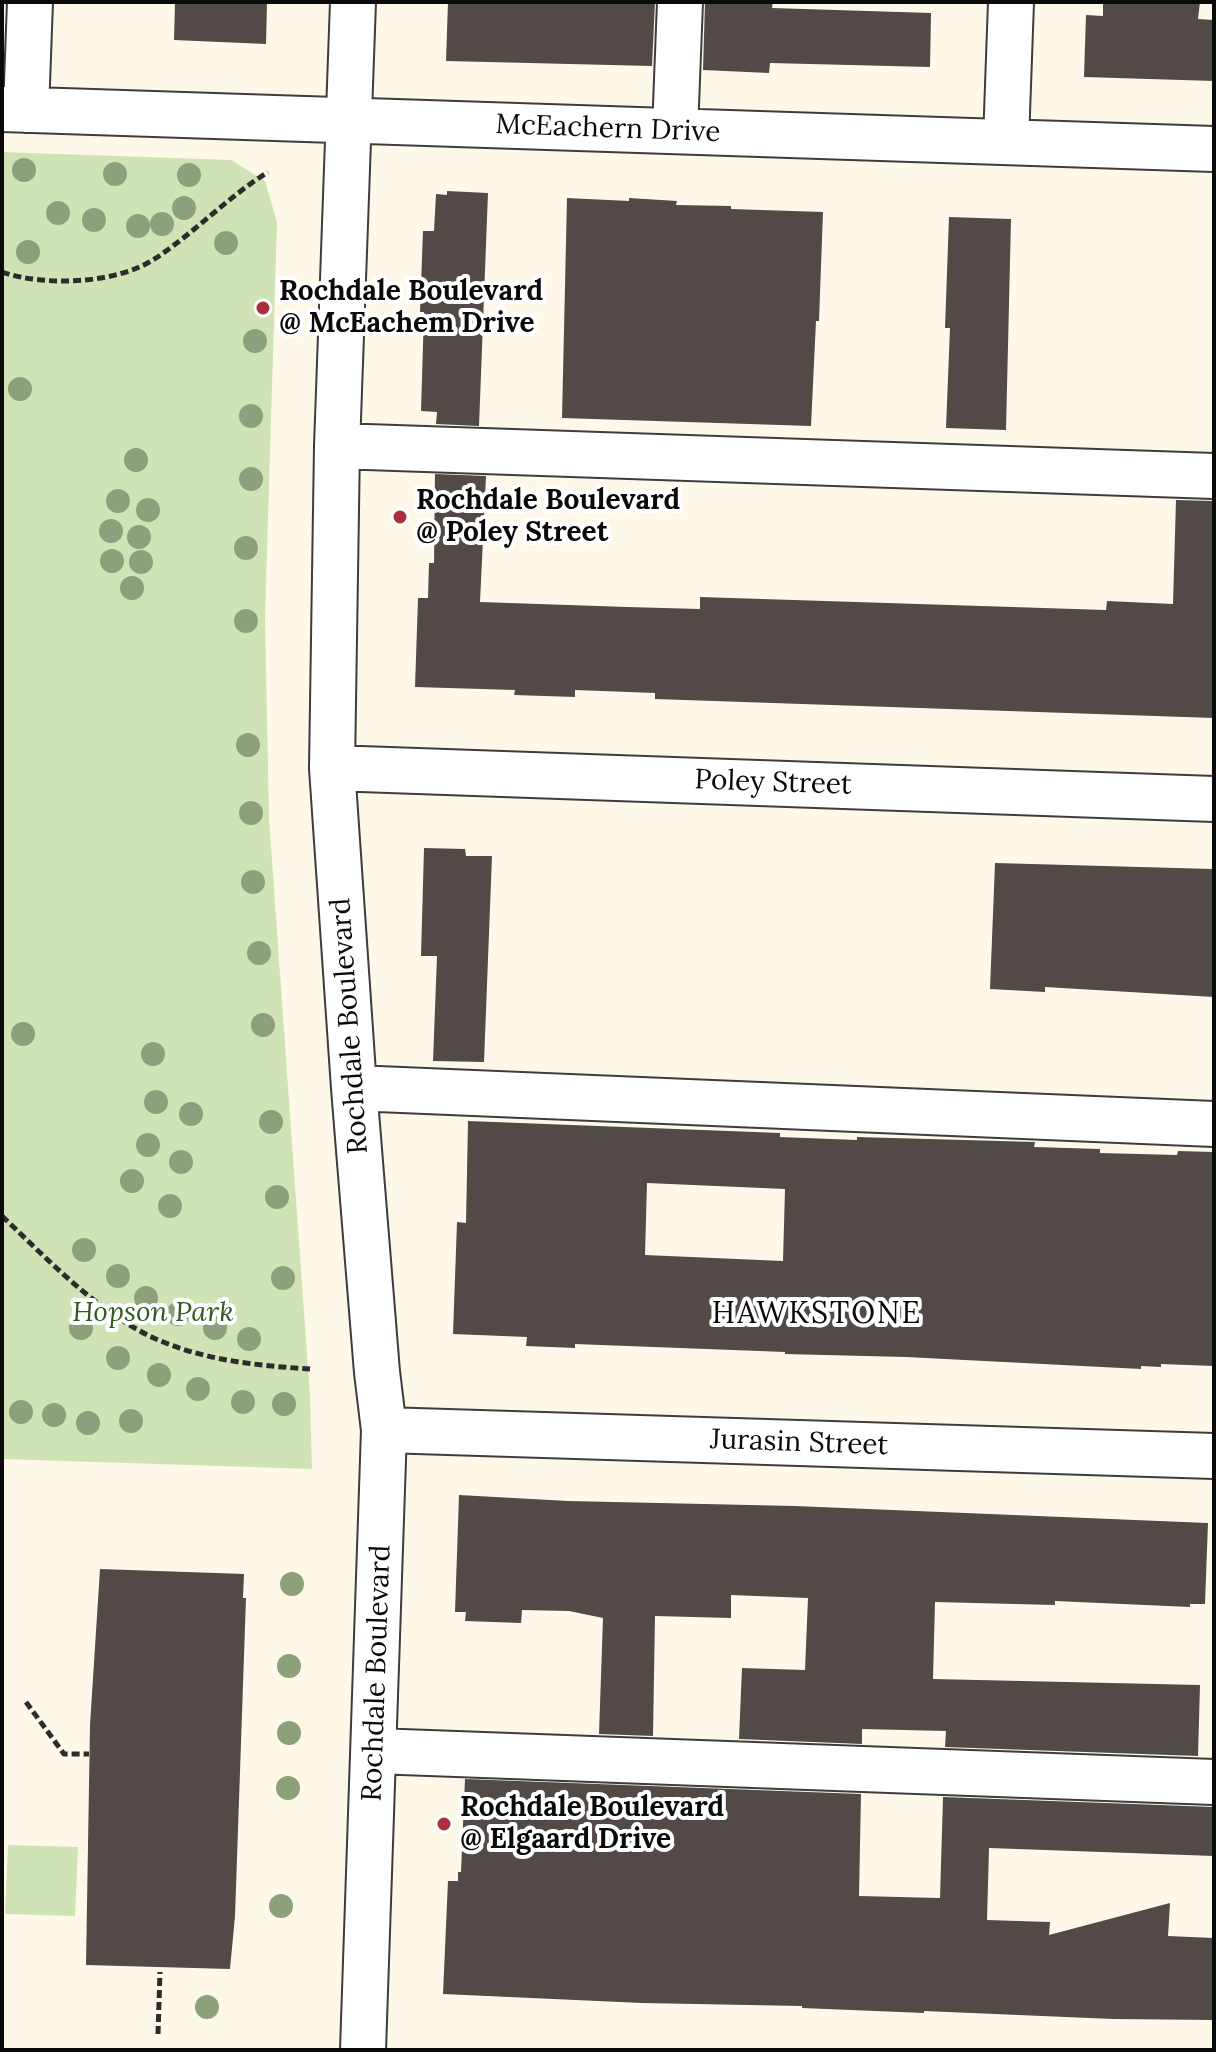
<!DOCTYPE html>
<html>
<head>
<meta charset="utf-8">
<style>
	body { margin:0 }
	#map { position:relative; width:1216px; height:2052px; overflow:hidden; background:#fdf8e8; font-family:Lora,serif }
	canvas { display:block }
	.frame { position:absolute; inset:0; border:4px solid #0a0a0a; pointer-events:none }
</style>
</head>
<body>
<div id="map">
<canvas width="1216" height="2052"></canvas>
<div class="frame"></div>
</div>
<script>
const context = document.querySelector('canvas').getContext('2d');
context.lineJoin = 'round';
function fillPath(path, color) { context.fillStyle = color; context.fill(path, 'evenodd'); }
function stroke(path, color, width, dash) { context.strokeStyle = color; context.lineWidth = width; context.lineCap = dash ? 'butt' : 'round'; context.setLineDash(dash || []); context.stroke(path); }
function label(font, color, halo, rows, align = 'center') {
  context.font = font + ' Lora,serif'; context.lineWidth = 8; context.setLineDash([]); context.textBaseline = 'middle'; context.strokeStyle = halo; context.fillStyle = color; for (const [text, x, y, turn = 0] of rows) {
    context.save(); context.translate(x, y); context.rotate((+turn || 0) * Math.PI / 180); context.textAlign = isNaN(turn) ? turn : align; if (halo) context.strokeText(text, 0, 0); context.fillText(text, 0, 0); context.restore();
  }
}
fillPath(new Path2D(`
	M2,152L231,160L265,181L277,222L265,617L269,819L310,1396L312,1469L2,1459Z
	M8,1845L78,1847L75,1916L5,1914Z`), '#d0e3b6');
fillPath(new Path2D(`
	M175,2H267L266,44L174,40Z
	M448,2H655L652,66L446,61Z
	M705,2H773L772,8L931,13L930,67L770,63L769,73L703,70Z
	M1103,2H1200L1198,19L1214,20V81L1084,77L1086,15L1103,16Z
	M447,191L488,193L479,426L436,424L437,412L421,411L424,312H420L423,231H434L436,194L447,195Z
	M567,198L629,201V198L677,201L676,205L731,206V209L823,212L819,321H816L811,426L562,418Z
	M949,217L1011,219L1006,430L946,428L950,328H945Z
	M435,474L486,476L480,602L627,607L700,609V597L1106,610L1107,601L1173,604L1176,500L1214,501V718L655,699V693L575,690V697L514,695L515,690L415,687L418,598H428L429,563H434Z
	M424,848L465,849L466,856H492L484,1062L433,1061L437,956H421Z
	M995,863L1213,869L1214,997L1045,987V992L990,989Z
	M468,1121L780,1133V1137L857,1140V1137L1035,1142L1034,1147L1100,1149V1153L1177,1155L1178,1151L1214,1152V1366L1161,1364V1367L1141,1366V1369L906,1357L785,1354V1352L575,1344V1348L526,1346L527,1337L453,1334L457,1222L466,1223ZM647,1183L785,1189L783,1261L645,1255Z
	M459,1495L568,1501L795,1506L1208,1523L1205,1604H1190V1607L1055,1601V1605L935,1602L933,1679L1200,1685L1198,1756L945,1747L946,1731L862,1729V1744L739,1739L742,1668L805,1670L808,1598L731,1595V1618L655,1616L653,1736L599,1734L603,1618L569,1611L522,1610L521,1623L465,1621L466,1612H455Z
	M100,1569L244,1574L243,1598H246L235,1916L230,1969L86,1965L90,1725Z
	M465,1779L861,1794L859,1896L940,1898L943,1797L1214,1807V1856L989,1848L987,1920L1050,1922L1049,1935L1170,1903L1168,1936L1214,1938V2020L1113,2019L924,2011V2013L802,2008V2006L642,2003L443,1994L448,1881H458V1872H461Z`), '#514a47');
const minor = new Path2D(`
	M353,2L337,446L332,768L354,1088L377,1372L384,1430L363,2050
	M2,109L1214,149
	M26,110L30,2
	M675,131L680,2
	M1006,141L1011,2
	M337,446L1214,476
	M332,768L1214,799
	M354,1088L1214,1124
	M384,1430L1214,1456
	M375,1751L1214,1782`);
stroke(minor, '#3d3d3d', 48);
stroke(new Path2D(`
	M2,272C45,287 118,284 156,258C195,232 228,197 268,172
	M2,1216C42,1254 81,1295 128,1324C182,1358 247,1365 310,1369
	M26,1702L64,1754H89
	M158,2034L160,1972`), '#2c2c2c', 5, [8, 4]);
stroke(minor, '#fff', 44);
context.fillStyle = '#8ca17b';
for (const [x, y] of [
	[24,170],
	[115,174],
	[189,175],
	[184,208],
	[58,213],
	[94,220],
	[162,224],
	[138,226],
	[226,243],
	[28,252],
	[255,341],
	[20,389],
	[251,416],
	[136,460],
	[251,479],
	[118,501],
	[148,510],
	[111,531],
	[139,537],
	[246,548],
	[112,561],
	[141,562],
	[132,588],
	[246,621],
	[248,745],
	[251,813],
	[253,882],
	[259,953],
	[263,1025],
	[23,1034],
	[153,1054],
	[156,1102],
	[191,1114],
	[271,1122],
	[148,1145],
	[181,1162],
	[132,1181],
	[277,1197],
	[170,1206],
	[84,1250],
	[118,1276],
	[283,1278],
	[146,1298],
	[178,1314],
	[81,1328],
	[215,1328],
	[249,1339],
	[118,1358],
	[159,1375],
	[198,1389],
	[243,1402],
	[284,1404],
	[21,1412],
	[54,1415],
	[131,1421],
	[88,1423],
	[292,1584],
	[289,1666],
	[289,1733],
	[288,1788],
	[281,1906],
	[207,2007]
]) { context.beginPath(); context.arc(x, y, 12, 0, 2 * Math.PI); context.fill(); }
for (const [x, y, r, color] of [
	[263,308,8,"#ab303d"],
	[400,517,8,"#ab303d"],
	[444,1824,8,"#ab303d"]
]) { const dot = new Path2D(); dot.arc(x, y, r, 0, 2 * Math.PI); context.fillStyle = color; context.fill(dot); stroke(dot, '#fff', 3); }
label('28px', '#0a0a0a', '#fff', [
	["McEachern Drive",608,129,2],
	["Poley Street",773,783,2],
	["Rochdale Boulevard",350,1026,-94],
	["Jurasin Street",799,1443,2],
	["Rochdale Boulevard",377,1673,-88]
]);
label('bold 28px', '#0a0a0a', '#fff', [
	["Rochdale Boulevard",279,292],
	["@ McEachem Drive",279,324],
	["Rochdale Boulevard",416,501],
	["@ Poley Street",416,533],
	["Rochdale Boulevard",460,1808],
	["@ Elgaard Drive",460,1840]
], 'left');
label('italic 28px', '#305a22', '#fff', [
	["Hopson Park",153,1313]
]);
context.letterSpacing = '2px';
label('30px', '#0a0a0a', '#fff', [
	["HAWKSTONE",817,1314]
]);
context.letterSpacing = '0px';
</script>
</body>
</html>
